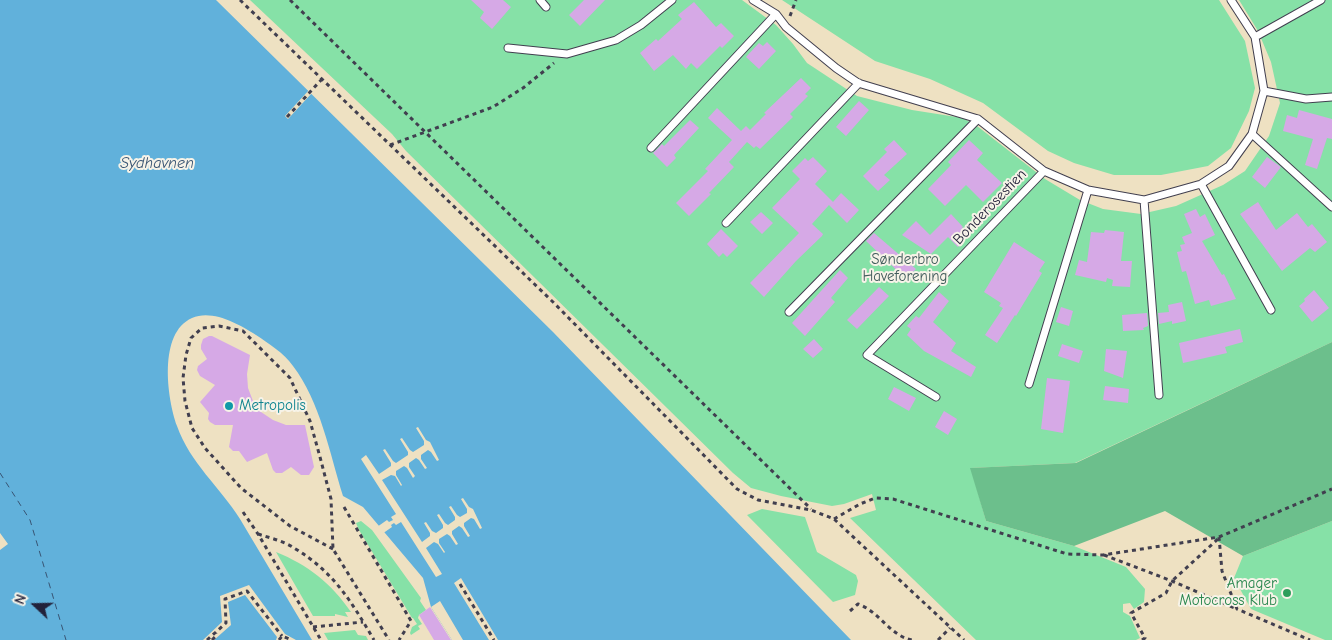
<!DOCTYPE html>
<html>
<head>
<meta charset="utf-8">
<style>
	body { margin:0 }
	#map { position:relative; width:1332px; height:640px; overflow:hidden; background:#eee1c2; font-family:"Comic Neue",sans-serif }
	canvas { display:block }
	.north { position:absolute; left:10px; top:580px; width:50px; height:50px; -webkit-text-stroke:4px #f7f3e8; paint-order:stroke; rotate:291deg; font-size:14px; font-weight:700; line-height:20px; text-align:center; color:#22223b }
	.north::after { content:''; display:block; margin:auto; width:18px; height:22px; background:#22223b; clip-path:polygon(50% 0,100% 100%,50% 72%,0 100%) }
</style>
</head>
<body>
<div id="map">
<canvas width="1332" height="640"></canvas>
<div class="north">N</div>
</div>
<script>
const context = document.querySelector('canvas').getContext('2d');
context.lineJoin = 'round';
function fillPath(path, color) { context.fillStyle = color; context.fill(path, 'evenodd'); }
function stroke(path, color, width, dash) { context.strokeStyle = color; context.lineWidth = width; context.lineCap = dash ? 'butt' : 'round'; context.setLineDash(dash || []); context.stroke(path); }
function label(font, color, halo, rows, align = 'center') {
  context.font = font + ' "Comic Neue",sans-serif'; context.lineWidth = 4; context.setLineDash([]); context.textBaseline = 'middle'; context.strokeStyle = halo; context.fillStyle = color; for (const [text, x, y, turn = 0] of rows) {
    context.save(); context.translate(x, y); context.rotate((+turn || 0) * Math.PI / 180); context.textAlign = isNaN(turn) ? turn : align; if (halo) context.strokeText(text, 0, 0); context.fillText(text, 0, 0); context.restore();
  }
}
fillPath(new Path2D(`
	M250,0H742L776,25L793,44L807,63L857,96L912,110L963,118L977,126L1045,179L1080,200L1103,209L1141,214L1176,206L1223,185L1245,171L1269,136L1280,103L1271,62L1258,31L1239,0H1332V342L1075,463L971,468L986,521L1074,546L1126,567L1145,589L1144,602L1134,609L1130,603L1123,604V612L1130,616L1140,638L1136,640H976L850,518L876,510L872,494L844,504L832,506L781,496L751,488L733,473L406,151L392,134Z
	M782,0H1219L1245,41L1255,88L1249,111L1231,148L1208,166L1161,175H1114L1074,163L1048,151L983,103L930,79L875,61Z
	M762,509L805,517L817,552L856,575L858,581L855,595L833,602L747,515Z
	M361,521L372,530L421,598L420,601L426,610L419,615L418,618L422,624L418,626L420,629L411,635L410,633L412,627L417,624L413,618H412L359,530L356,523Z
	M1332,521V640H1325L1251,609L1234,578L1243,556Z
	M276,552C308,565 331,583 351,612H345L348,617L335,614V616H313Z
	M355,630L358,635L366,636L368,640H328L324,633Z`), '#86e1a7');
fillPath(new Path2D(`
	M1332,342V521L1243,556L1165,511L1074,546L986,521L970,468L1076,463Z`), '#6cbf8c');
fillPath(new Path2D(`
	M0,0H216L553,332L851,640H452L431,607L423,578L363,507L343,496C330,454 320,401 293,366C284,353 268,343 256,335C239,324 212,309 192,318C158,333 167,398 177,426C190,463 220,487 240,519L312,640H0V550L8,544L0,533Z`), '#61b1db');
fillPath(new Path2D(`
	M309,90L312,93L288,119L285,116Z
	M418,427L426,440L430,442L439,460L437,461L431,452L428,450L421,455V459L427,468L425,469L419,460L416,458L409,463V467L415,476L413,478L407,468L404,466L396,471V475L402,485L401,486L395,476L391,475L382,480L422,542L430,536V533L424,523L426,522L432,531L436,533L443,528V525L437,515L439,514L445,523L448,525L455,520V517L449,507L451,506L457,515L460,517L467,513V509L461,499L463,498L469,507L473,509L482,528L480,529L474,519L471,518L464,523V526L470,536L468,537L462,528L459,526L452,531V534L458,544L456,545L450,536L447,534L439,539V543L445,552L444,553L438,544L434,542L426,548L442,574L436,577L401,522L396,525L394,523L391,525L392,527L382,534L377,527L387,520L389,522L393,520L391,517L396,514L361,459L366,455L379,474L391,466V463L383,450L385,449L393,461L396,463L408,455V452L400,439L402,438L410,450L413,452L424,445V441L416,428Z
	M461,578L498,640H489L454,583Z
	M249,585L285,634L296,640H276L277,637L245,595L228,602L231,625L214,640H203L222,622L220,596Z
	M440,601L463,640H452L431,607Z`), '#eee1c2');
stroke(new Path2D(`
	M0,473L30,520L66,640`), '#385473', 1, [6, 5]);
fillPath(new Path2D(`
	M471,0H503L511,7L492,29L480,18L484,12Z
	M584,0H605L580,26L569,15Z
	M694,2L716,27L721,23L734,36L722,48L720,46L697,69L691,63L686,69L673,55L654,71L640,53L656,39L658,41L682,19L678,15Z
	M767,42L776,51L759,69L746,57L759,43L763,46Z
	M801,78L811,88L805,94L808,96L790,114L793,117L760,149L756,146L754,148L747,142L729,162L734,167L709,193L711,194L689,216L676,203L708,171L705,169L732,140L708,118L717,108L741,131L746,126L750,130L766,114L764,113Z
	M859,101L869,110L846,136L836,127Z
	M1299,110L1332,119V139L1327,138L1317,169L1305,165L1313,139L1283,131L1287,115L1297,118Z
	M690,120L699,128L674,155L676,158L667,167L653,153L662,144L664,146Z
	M894,140L907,154L884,175L890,180L878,191L863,176L887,152L884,149Z
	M969,140L983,153L977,160L1002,183L983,202L966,185L945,206L928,189L951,165L948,162Z
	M813,157L827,171L815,184L833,202L841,193L859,210L847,223L829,205L812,224L823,234L822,236L796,261L764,297L750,283L799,233L772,208L800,179L792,171L805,158L808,161Z
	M1267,157L1281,167L1265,188L1252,177Z
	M1258,202L1276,230L1297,213L1308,227L1312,224L1327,242L1315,252L1310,248L1282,271L1240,214Z
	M1196,209L1200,217L1205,214L1215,235L1202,241L1222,275L1224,274L1236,299L1211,306L1209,300L1195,304L1186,271L1182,272L1177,252L1182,251L1180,245L1185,244L1182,237L1192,233L1184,214Z
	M761,212L773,223L762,234L750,222Z
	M951,214L963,227L962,228L969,235L958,247L948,237L931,254L902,235L916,221L930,235Z
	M721,229L738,246L727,257L723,253L719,257L707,244Z
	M1105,230L1124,232L1121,261H1132L1130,287L1112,286L1113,280L1107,278L1106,282L1075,275L1079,260L1087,262L1091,232L1104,233Z
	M874,233L916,269L906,279L866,241Z
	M1014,242L1045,262L1039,271L1042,273L1016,316L1015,315L997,343L985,335L1003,308L999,306L1001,303L984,292Z
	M840,270L848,278L831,298L835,302L805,336L792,323Z
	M879,287L889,296L857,329L847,320Z
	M1314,290L1329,308L1312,322L1299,306L1305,301L1304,299Z
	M939,292L949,301L933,322L956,343L951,351L976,367L971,377L924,351L907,335L911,329L907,326L916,316L919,318Z
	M1182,302L1186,321L1172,324V321L1159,324L1158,313L1169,312L1168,305Z
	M1061,307L1073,311L1069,326L1056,322Z
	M1147,313L1148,326L1143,328L1144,330L1123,331L1122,315Z
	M1240,329L1243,342L1225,347L1227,353L1183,363L1179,343Z
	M209,336H212L250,355L247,374L248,388L253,401L261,412L273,420L286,425H305L314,467L309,475H301L291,467L282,473H276L273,470L267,453L247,462L239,451H233L229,447L233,425H215L210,422L208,419L209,413L200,402L215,385L200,376L197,370L198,366L207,359L201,349V345L203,339Z
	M814,339L823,349L813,358L803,349Z
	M1062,344L1083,351L1079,363L1058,356Z
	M1106,349L1127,351L1123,378L1104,371Z
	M1047,378L1070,381L1063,433L1041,429Z
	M1105,386L1129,389L1128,403L1103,400Z
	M894,387L916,398L909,411L888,399Z
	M944,411L957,419L948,435L935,427Z
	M430,607L451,640H434L419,615Z`), '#d6a9e6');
const service = new Path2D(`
	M540,0L546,7
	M753,0L776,14L786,27L836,68L858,83L978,119L1044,171L1088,190L1144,200L1201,184L1229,166L1252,134L1264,91L1255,37L1231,0
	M1255,37L1321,0
	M508,48L567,54L616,40L641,25L672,0
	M1264,91L1306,99L1332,97
	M1252,134L1332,207
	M651,148L776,14
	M1201,184L1271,310
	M1144,200L1159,395
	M726,223L859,83
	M789,312L978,119
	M1029,384L1088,190
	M936,397L867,355L1044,171`);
stroke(service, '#413f4f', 9);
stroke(new Path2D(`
	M240,0L553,302L737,489L758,500L811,510L834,519L964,640
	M290,0L811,509
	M790,16L796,0
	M287,117L322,79
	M390,145L493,107L523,88L554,63
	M344,507L411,621L399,640
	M243,512L258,534L321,640
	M834,519L860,504L875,498L893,499L1067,554L1103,555L1219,537L1332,489
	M258,534C270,538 284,541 294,548C334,572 351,601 374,640
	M1219,537L1222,571L1237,609L1310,640
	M333,549L290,526L241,488L205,448L192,428L185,401L183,378L186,355L191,338L202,328L219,326L243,331L290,378L310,421L320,457L331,499L333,549L389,640
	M1104,555L1172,581L1237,609
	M460,584L494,640
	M850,611L858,604C879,611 890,636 912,640
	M313,627L363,622
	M207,640L226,623L225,599L247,591L282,636
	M212,640L215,637L216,633
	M279,640L282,636L292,640
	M938,640L950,628
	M1142,640L1145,638L1131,613L1166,593L1172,581L1219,538`), '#413f4f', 3, [4, 4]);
stroke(service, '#fff', 7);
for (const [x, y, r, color] of [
	[229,406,5,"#0f9aa8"],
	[1287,593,5,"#2e9e5b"]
]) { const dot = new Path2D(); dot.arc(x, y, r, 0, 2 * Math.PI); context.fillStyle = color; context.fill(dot); stroke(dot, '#f7f3e8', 2); }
label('15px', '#22223b', '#f7f3e8', [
	["Bonderosestien",990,207,-46]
]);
label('15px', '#405b5b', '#f7f3e8', [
	["Sønderbro",905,260],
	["Haveforening",905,277]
]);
label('15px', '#0d838f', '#f7f3e8', [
	["Metropolis",239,406]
], 'left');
label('15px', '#27864d', '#f7f3e8', [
	["Amager",1277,584],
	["Motocross Klub",1277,601]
], 'right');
label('italic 16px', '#385473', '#f7f3e8', [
	["Sydhavnen",157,163]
]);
</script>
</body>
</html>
